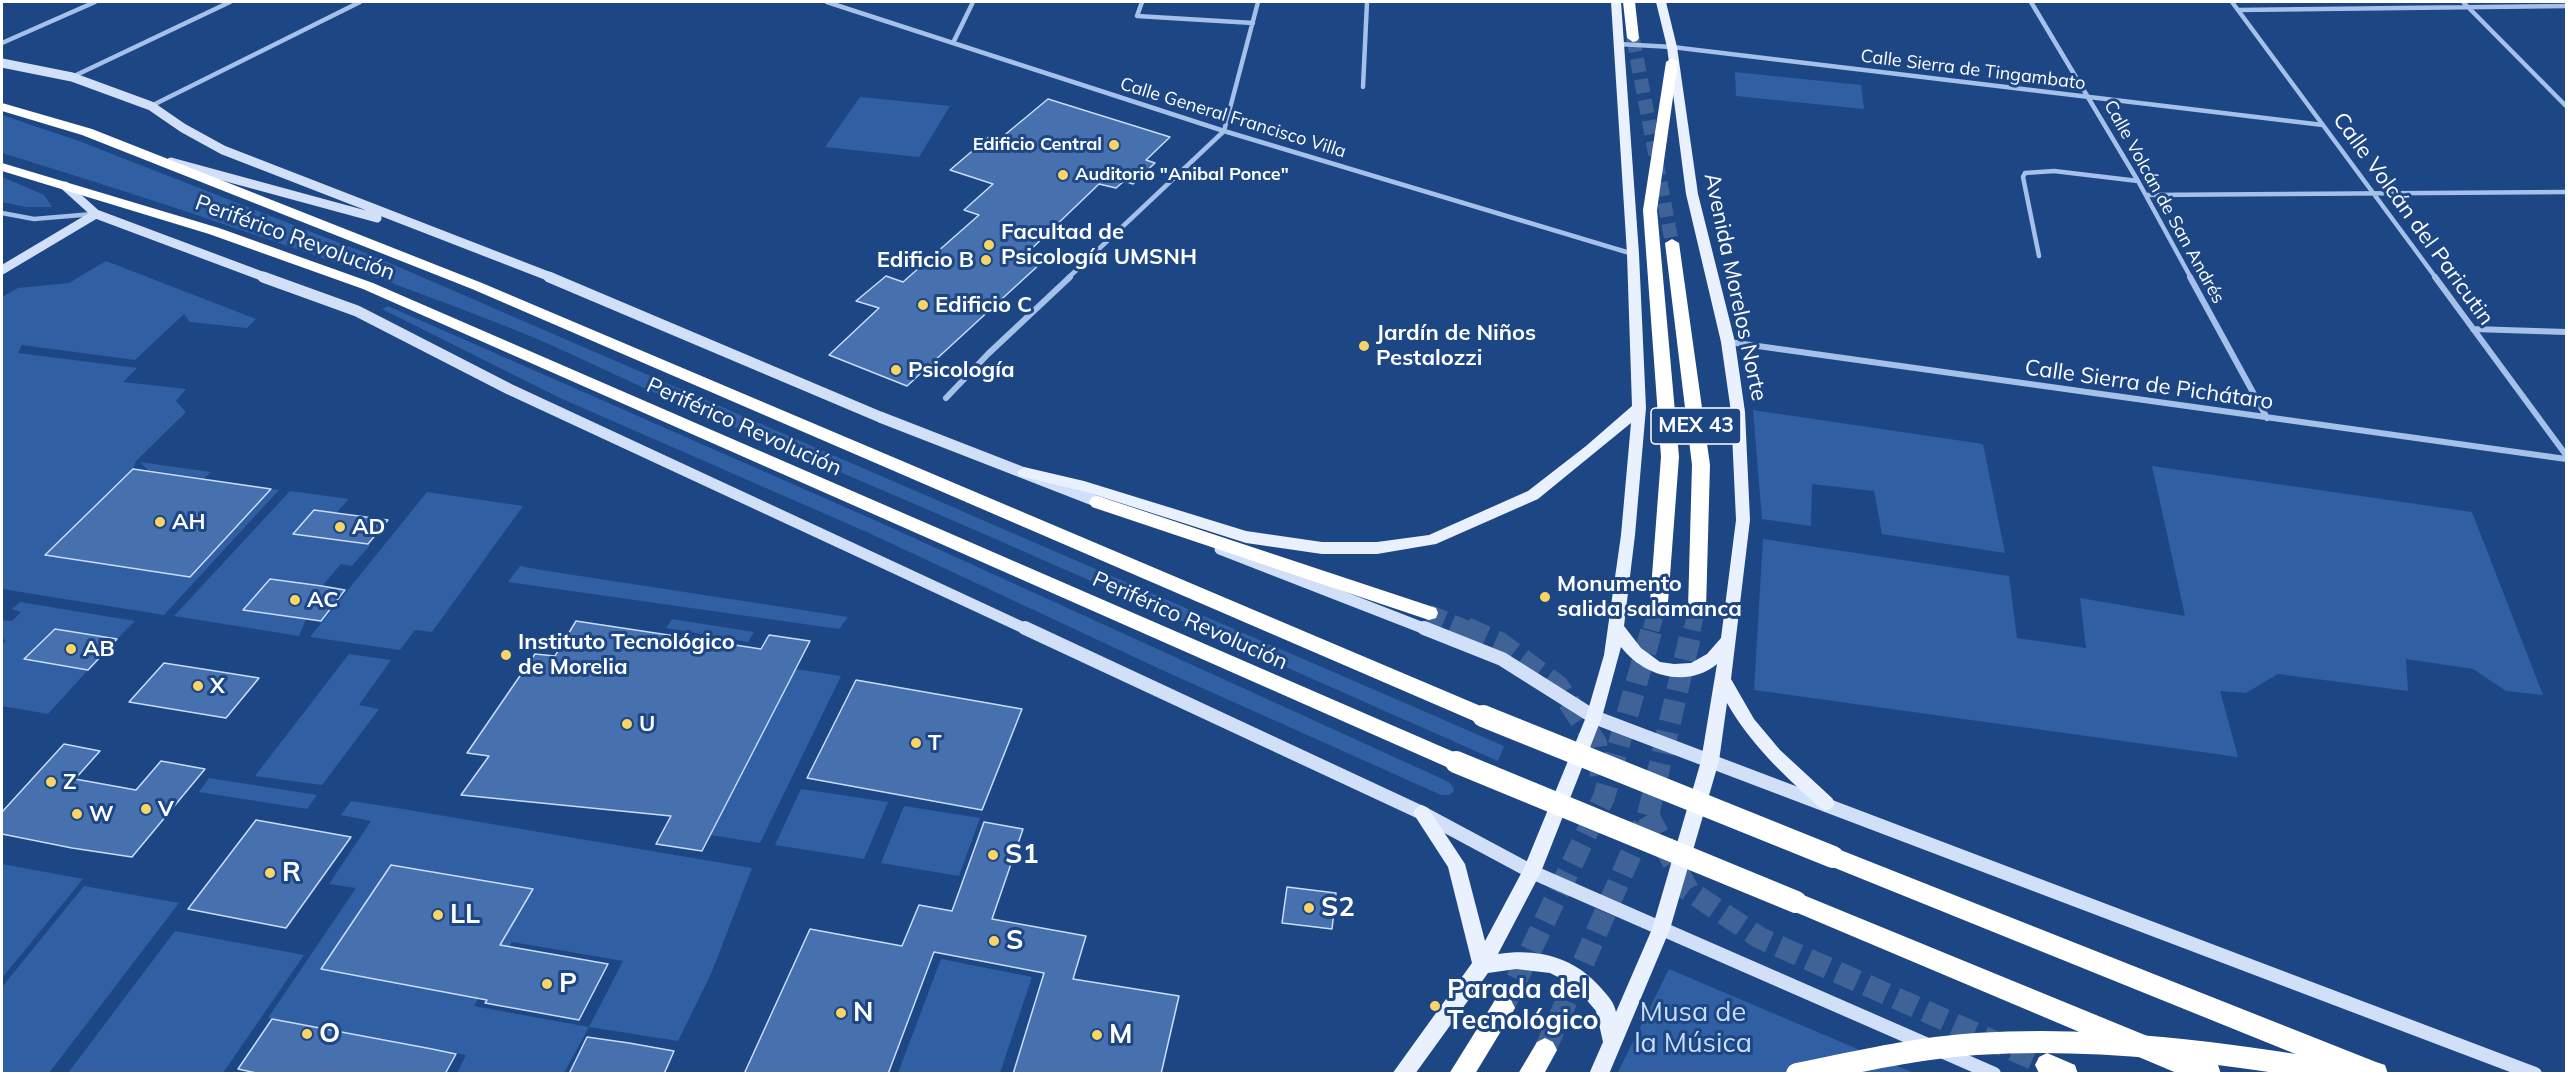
<!DOCTYPE html>
<html>
<head>
<meta charset="utf-8">
<style>
	body { margin:0 }
	#map { position:relative; width:2568px; height:1075px; overflow:hidden; background:#1d4685; font-family:Mulish,sans-serif }
	canvas { display:block }
	.frame { position:absolute; inset:0; border:3px solid #fff; pointer-events:none }
</style>
</head>
<body>
<div id="map">
<canvas width="2568" height="1075"></canvas>
<div class="frame"></div>
</div>
<script>
const context = document.querySelector('canvas').getContext('2d');
context.lineJoin = 'round';
function fillPath(path, color) { context.fillStyle = color; context.fill(path, 'evenodd'); }
function stroke(path, color, width, dash) { context.strokeStyle = color; context.lineWidth = width; context.lineCap = dash ? 'butt' : 'round'; context.setLineDash(dash || []); context.stroke(path); }
function label(font, color, halo, rows, align = 'center') {
  context.font = font + ' Mulish,sans-serif'; context.lineWidth = 6; context.setLineDash([]); context.textBaseline = 'middle'; context.strokeStyle = halo; context.fillStyle = color; for (const [text, x, y, turn = 0] of rows) {
    context.save(); context.translate(x, y); context.rotate((+turn || 0) * Math.PI / 180); context.textAlign = isNaN(turn) ? turn : align; if (halo) context.strokeText(text, 0, 0); context.fillText(text, 0, 0); context.restore();
  }
}
fillPath(new Path2D(`
	M1735,72L1861,85L1864,109L1736,96Z
	M860,97L950,106L919,157L825,147Z
	M2,115L79,141L378,258L1504,746L1498,761C1231,643 964,523 694,410C632,384 571,352 508,327C342,262 172,205 2,153Z
	M2,177L44,195L52,207H26L2,202Z
	M106,261L256,319L247,328L190,322L184,314L135,360L22,345L18,353L137,368L123,382L186,389L176,401L186,412L136,461L133,469L46,555L189,577L271,489L279,490L164,615L2,589V297L18,288L69,283Z
	M388,306L881,523L1449,782L1454,788L1453,792L1449,795H1441L1162,670L871,534L560,398L382,309Z
	M1753,410L1983,444L2005,553L1882,534L1874,491L1812,484L1811,526L1762,519Z
	M140,462L211,472L204,478L148,470Z
	M2152,466L2472,512L2543,695L2506,691L2473,669L2406,659L2408,691L2278,674L2246,693L2220,691L2238,757L1754,690L1763,539L2009,576L2017,638L2086,648L2080,598L2185,616Z
	M290,491L349,499L336,513L314,510L294,534L370,545L352,566L341,564L322,586L270,579L244,610L306,619L299,636L174,616Z
	M427,492L523,506L432,632L415,630L400,650L310,637Z
	M520,566L541,570L848,617L839,629L508,582Z
	M20,602L135,621L117,639L55,629L25,660L88,670L48,714L2,706V645L6,640L2,639V620L12,621L21,612L12,609Z
	M672,619L754,632L748,642L666,628Z
	M349,654L391,660L359,705L379,709L322,785L255,776Z
	M796,669L841,676L760,843L711,835Z
	M209,778L317,795L307,809L199,792Z
	M801,789L888,802L864,859L775,845Z
	M351,801L403,809L752,868L711,974L678,1041L589,1027L564,1073H457L466,1055L268,1018L356,888L329,884L371,821L341,815ZM391,865L533,889L470,996L322,970ZM512,942L623,961L589,1027L474,1006Z
	M904,806L980,818L959,876L881,863Z
	M2,864L83,879L2,978Z
	M84,886L179,903L49,1073H2V987Z
	M175,931L304,955L223,1073H68Z
	M941,959L1032,977L1000,1073H898Z
	M1669,969L1914,1073L1617,1074Z`), '#315fa3');
const building = new Path2D(`
	M1048,99L1170,137L1146,160L1155,163L1133,184L1124,181L1116,188L1099,184L1023,257L1041,263L907,386L829,355L879,308L856,301L886,276L903,282L979,215L964,210L993,184L950,170L991,135L1001,138Z
	M133,469L271,489L190,577L45,555Z
	M314,510L336,513L388,520L368,544L293,534Z
	M270,579L322,586L345,590L321,621L243,610Z
	M576,621L761,649L769,635L810,641L702,851L656,844L671,816L461,795L489,756L467,753L535,654L555,656Z
	M55,629L117,639L88,670L24,659Z
	M164,663L209,670L259,678L226,718L129,702Z
	M856,680L1022,709L982,810L807,778Z
	M64,744L100,751L75,779L136,790L161,761L205,769L132,857L72,848L2,834V812Z
	M256,820L351,837L286,928L188,909Z
	M984,822L1023,829L992,919L1086,936L1073,979L1179,996L1161,1074H1013L1044,973L934,952L888,1074H744L810,929L902,946L919,905L952,911Z
	M391,865L533,889L500,945L608,964L579,1020L485,1003L487,1000L321,969Z
	M1287,887L1336,893L1332,929L1282,923Z
	M272,1019L432,1049L456,1054L445,1074H261L238,1069Z
	M587,1037L629,1043L674,1051L664,1074H569Z`);
fillPath(building, '#4670ae');
stroke(building, '#caddf8', 1.5);
stroke(new Path2D(`
	M1633,38L1672,243`), '#3f6297', 14, [14, 7]);
stroke(new Path2D(`
	M1429,613L1469,630
	M1651,630L1659,602
	M1692,630L1697,609`), '#3f6297', 17, [17, 8]);
stroke(new Path2D(`
	M1466,628L1500,643L1558,686L1596,743L1601,775
	M1648,815L1688,890L1760,938L2047,1065
	M1503,1008L1604,797L1652,628
	M1545,1050L1648,815L1692,628`), '#3f6297', 22, [22, 10]);
stroke(new Path2D(`
	M827,2L1224,131L1633,254
	M1142,2L1137,16L1253,23
	M2031,2L2138,181L2191,278
	M2232,2L2436,278
	M2463,2L2566,106
	M2238,10L2566,6
	M2,43L95,2
	M953,43L973,2
	M1619,44L1672,47L2323,125
	M72,77L230,2
	M1363,87L1367,2
	M151,106L360,2
	M2146,195L2566,192
	M2,213L34,219L93,214
	M2039,256L2023,177L2025,173L2054,171L2138,181
	M1068,278L1224,131L1258,2`), '#a5c1ea', 4.5);
stroke(new Path2D(`
	M2190,277L2267,418
	M2435,277L2566,455
	M2473,329L2566,332
	M1729,342L2566,459
	M946,398L988,354L1070,277`), '#a5c1ea', 6);
stroke(new Path2D(`
	M2,63L72,77L151,106L183,128L223,150L553,278
	M171,162L377,218
	M65,186L96,214L267,278
	M2,270L96,214`), '#d1e0f8', 9);
stroke(new Path2D(`
	M263,277L357,311L509,389L1028,630
	M549,277L880,417L1106,505
	M1220,549L1428,630`), '#d1e0f8', 11);
stroke(new Path2D(`
	M1025,628L1422,813L1532,872L1994,1074
	M1424,628L1502,659L1594,717L2535,1074`), '#d1e0f8', 14);
fillPath(new Path2D(`
	M1611,2H1621L1639,254L1646,408L1635,535L1624,626L1641,648L1660,662L1674,664L1691,663L1707,654L1721,638L1736,520L1731,412L1721,342L1686,194L1667,47L1656,2H1666L1677,47L1698,194L1735,342L1745,412L1750,520L1731,679L1754,719L1780,750L1832,798L1835,803L1832,808L1826,811L1820,808C1784,775 1751,745 1727,703L1719,761L1670,929L1609,1074H1589L1603,1042L1596,1011L1574,985L1550,973L1516,969L1488,973L1415,1074H1392L1472,963L1448,867L1413,813L1416,808L1422,805L1428,808L1465,864L1485,941L1524,868L1586,717L1604,655L1621,535L1631,423L1538,499L1436,544L1377,554H1322L1246,543L1083,491L1019,476L1017,472L1024,467L1084,481L1246,531L1322,542H1377L1429,535L1528,491L1586,446L1632,406L1627,254ZM1621,647C1643,676 1687,689 1717,664L1701,761L1652,929L1616,1012C1614,1002 1608,996 1601,988C1574,957 1538,948 1498,954L1541,872L1602,717Z`), '#e9f0fe');
fillPath(new Path2D(`
	M1623,2H1635L1639,38L1637,41L1633,42L1627,38Z
	M1672,58L1678,62L1657,210L1679,457L1668,602L1666,607L1659,609L1652,607L1650,602L1661,457L1643,210L1666,62Z
	M2,103L92,129L482,283L1490,710L1493,716L1490,722L1483,724L1476,722L472,289L82,135L2,111Z
	M2,163L219,228L373,283L1463,756L1466,762L1463,768L1456,771L1449,768L363,289L209,234L2,171Z
	M1672,239L1679,243L1710,465L1706,609L1704,614L1697,616L1690,614L1688,609L1692,465L1665,243Z
	M1098,496L1436,608L1438,613L1436,618L1429,620L1092,507L1089,502L1092,497Z
	M1833,847L2376,1062L2385,1065L2388,1074H2345L1825,864L1822,857L1825,850Z
	M1796,892L2218,1065L2221,1074H2179L1788,909L1785,902L1788,895Z
	M1503,997L1511,1000L1515,1008L1475,1074H1449L1495,1000Z
	M1545,1038L1553,1042L1557,1050L1544,1074H1518L1537,1042Z
	M2047,1053L2075,1065L2078,1074L2039,1073L2035,1065L2039,1057Z`), '#fff');
stroke(new Path2D(`
	M1483,716L1833,857
	M1456,762L1796,902
	M1797,1074C1856,1062 1916,1048 1976,1044C2102,1036 2227,1053 2351,1074`), '#fff', 22);
for (const [x, y, r, color] of [
	[1114,145,6,"#fad564"],
	[1063,175,6,"#fad564"],
	[989,245,6,"#fad564"],
	[986,260,6,"#fad564"],
	[923,305,6,"#fad564"],
	[1364,346,6,"#fad564"],
	[896,370,6,"#fad564"],
	[160,522,6,"#fad564"],
	[340,527,6,"#fad564"],
	[1545,597,6,"#fad564"],
	[295,600,6,"#fad564"],
	[71,649,6,"#fad564"],
	[506,655,6,"#fad564"],
	[198,686,6,"#fad564"],
	[627,724,6,"#fad564"],
	[916,743,6,"#fad564"],
	[51,782,6,"#fad564"],
	[146,809,6,"#fad564"],
	[77,814,6,"#fad564"],
	[993,855,6,"#fad564"],
	[270,873,6,"#fad564"],
	[1309,908,6,"#fad564"],
	[438,915,6,"#fad564"],
	[994,941,6,"#fad564"],
	[547,984,6,"#fad564"],
	[1435,1006,6,"#fad564"],
	[841,1013,6,"#fad564"],
	[307,1034,6,"#fad564"],
	[1097,1035,6,"#fad564"]
]) { const dot = new Path2D(); dot.arc(x, y, r, 0, 2 * Math.PI); context.fillStyle = color; context.fill(dot); stroke(dot, '#1d4685', 2); }
label('18px', '#fff', '#1d4685', [
	["Calle Sierra de Tingambato",1973,70,7],
	["Calle General Francisco Villa",1233,118,17],
	["Calle Volcán de San Andrés",2164,202,61]
]);
label('bold 18px', '#fff', '#1d4685', [
	["Edificio Central",1102,145],
	["Auditorio \"Anibal Ponce\"",1075,175,"left"]
], 'right');
for (const [x, y, w] of [
	[1696,426,90]
]) { const box = new Path2D(); box.roundRect(x - w / 2, y - 18, w, 36, 4.5); context.fillStyle = '#1d4685'; context.fill(box); stroke(box, '#fff', 1.5); }
label('bold 21px', '#fff', null, [
	["MEX 43",1696,426]
]);
label('22px', '#fff', '#1d4685', [
	["Calle Volcán del Paricutin",2413,219,54],
	["Periférico Revolución",295,238,20],
	["Avenida Morelos Norte",1735,287,78],
	["Calle Sierra de Pichátaro",2149,385,8],
	["Periférico Revolución",744,427,24],
	["Periférico Revolución",1190,621,24]
]);
label('bold 22px', '#fff', '#1d4685', [
	["Facultad de",1001,232],
	["Psicología UMSNH",1001,257],
	["Edificio B",974,260,"right"],
	["Edificio C",935,305],
	["Jardín de Niños",1376,333],
	["Pestalozzi",1376,358],
	["Psicología",908,370],
	["AH",172,522],
	["AD",352,527],
	["Monumento",1557,584],
	["salida salamanca",1557,609],
	["AC",307,600],
	["Instituto Tecnológico",518,642],
	["de Morelia",518,667],
	["AB",83,649],
	["X",210,686],
	["U",639,724],
	["T",928,743],
	["Z",63,782],
	["V",158,809],
	["W",89,814]
], 'left');
label('bold 27px', '#fff', '#1d4685', [
	["S1",1005,855],
	["R",282,873],
	["S2",1321,908],
	["LL",450,915],
	["S",1006,941],
	["P",559,984],
	["Parada del",1447,990],
	["Tecnológico",1447,1021],
	["N",853,1013],
	["O",319,1034],
	["M",1109,1035]
], 'left');
label('27px', '#caddf8', '#1d4685', [
	["Musa de",1693,1013],
	["la Música",1693,1044]
]);
</script>
</body>
</html>
